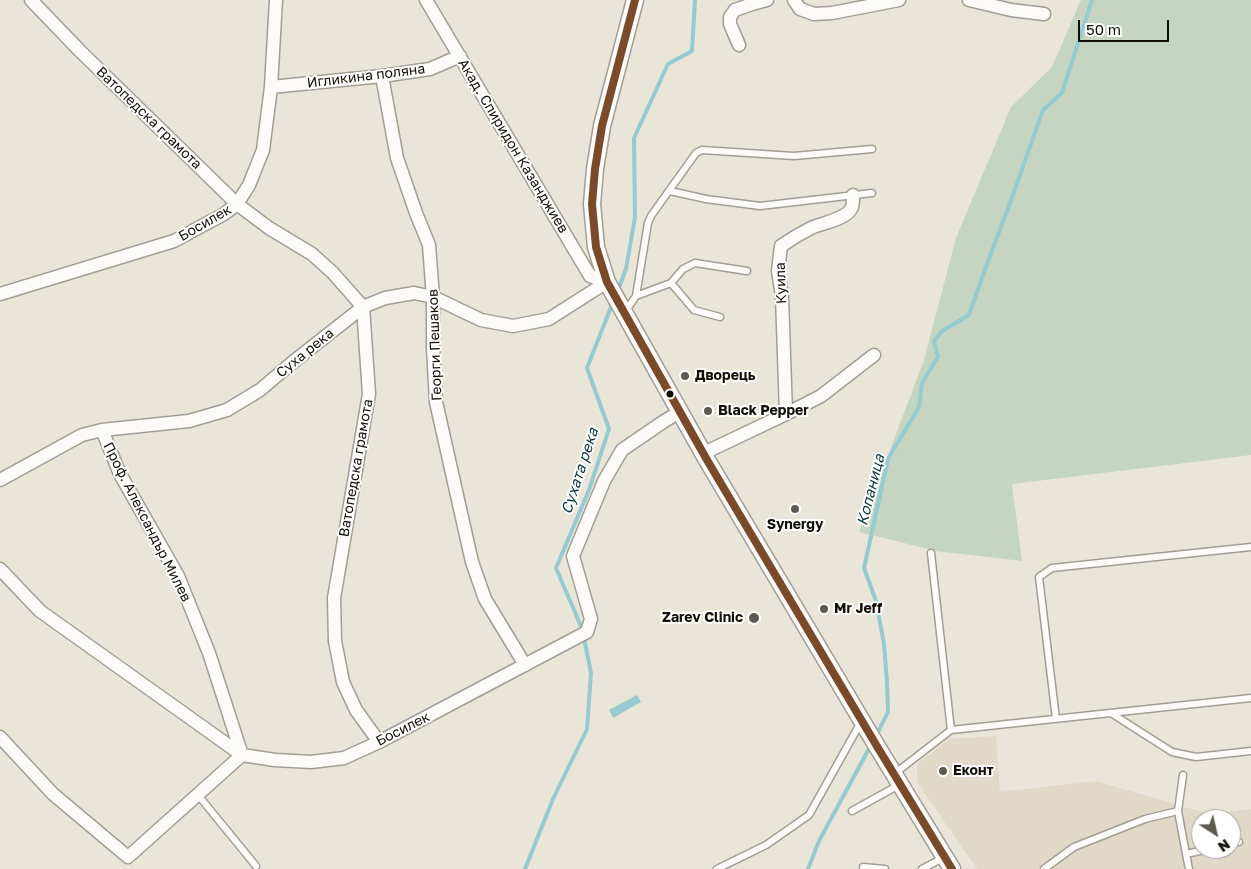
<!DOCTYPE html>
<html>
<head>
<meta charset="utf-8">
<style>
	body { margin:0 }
	#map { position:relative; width:1251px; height:869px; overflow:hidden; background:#eae5d9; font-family:"Golos Text",sans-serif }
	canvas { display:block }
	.north { position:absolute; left:1191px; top:809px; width:50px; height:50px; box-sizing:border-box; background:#fff; border:1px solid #a09f9c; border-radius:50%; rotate:145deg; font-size:14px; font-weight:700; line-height:20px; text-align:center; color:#120f07 }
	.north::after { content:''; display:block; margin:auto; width:18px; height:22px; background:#5e5a50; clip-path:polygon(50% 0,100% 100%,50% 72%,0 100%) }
	.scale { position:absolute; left:1078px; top:20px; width:91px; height:22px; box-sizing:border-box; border:2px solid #120f07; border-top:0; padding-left:6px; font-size:15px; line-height:18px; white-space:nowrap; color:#120f07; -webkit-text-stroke:4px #fff; paint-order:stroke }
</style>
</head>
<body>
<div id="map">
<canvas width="1251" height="869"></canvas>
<div class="north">N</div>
<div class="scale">50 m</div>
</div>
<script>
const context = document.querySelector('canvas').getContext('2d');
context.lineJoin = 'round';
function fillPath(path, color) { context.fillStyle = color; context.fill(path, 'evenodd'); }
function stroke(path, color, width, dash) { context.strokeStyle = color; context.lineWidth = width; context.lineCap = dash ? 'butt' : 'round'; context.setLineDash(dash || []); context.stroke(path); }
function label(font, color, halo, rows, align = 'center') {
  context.font = font + ' "Golos Text",sans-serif'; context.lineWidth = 4; context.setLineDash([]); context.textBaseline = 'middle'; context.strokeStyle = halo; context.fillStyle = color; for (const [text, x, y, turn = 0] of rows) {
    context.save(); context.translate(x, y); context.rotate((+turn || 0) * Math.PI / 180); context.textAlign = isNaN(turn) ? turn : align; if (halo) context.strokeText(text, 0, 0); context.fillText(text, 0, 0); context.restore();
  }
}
fillPath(new Path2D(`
	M996,736L1000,792L1096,781L1208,814L1251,809V869H977L917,782V764L950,739ZM1201,819H1231V849H1201Z`), '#e0d9c8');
fillPath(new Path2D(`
	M1081,0H1251V455L1012,484L1022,561L936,551L859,532L924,360L956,238L1011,107L1052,67Z`), '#c5d5c2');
fillPath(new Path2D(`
	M637,695L641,702L613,718L609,710Z`), '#94cbd0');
stroke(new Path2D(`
	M618,290L626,269L635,217L634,138L668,64L692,51L695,0
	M583,631L556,568L589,490L609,429L587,368L613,302
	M876,736L888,712L887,682L884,644L876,601L864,568L888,459L919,407L922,383L938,357L934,341L942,331L969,315L987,264L1010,203L1043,110L1062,93L1092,0
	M525,869L553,799L587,729L591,673L584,638
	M808,869L819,841L871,745`), '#94cbd0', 4);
const service = new Path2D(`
	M670,191L706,199L760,206L872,193
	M671,283L694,310L720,317
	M636,296L648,223L651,216L696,153L702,150L794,156L872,149
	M625,312L636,296L671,283L683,269L695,263L747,271
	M931,553L951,730
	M1111,713L1172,752L1196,757L1251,751
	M1056,719L1039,577L1052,568L1251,547
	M894,774L951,730L1251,698
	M198,795L256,866
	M852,811L899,785
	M1178,811L1186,854
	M1231,844L1239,842
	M863,867L885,869
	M717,869L766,845L809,815L861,722
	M922,869L943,858
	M1044,869L1074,847L1145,819L1178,811L1183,775
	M1189,869L1186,854L1209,849`);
const minor = new Path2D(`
	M31,0L80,51L237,204L269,228L312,254L333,273L363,307L369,394L334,598L335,641L343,682L356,710L379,742
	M426,0L590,276L607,282
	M794,0L800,9L814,14L832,13L899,0
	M969,0L1011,10L1044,14
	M739,45L730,24V17L735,10L752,4L767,0
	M382,76L397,158L416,213L429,245L433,297V348L436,402L472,562L485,599L525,665
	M271,87L382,76L430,69L460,56
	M0,294L174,241L224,214L237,204L249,185L263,150L271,87L276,0
	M786,414L782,296L778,271L781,246C791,239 801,233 811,228C822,223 848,219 852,207C853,204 853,199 853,195
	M704,453L786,414L821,396L874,355
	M0,480L82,435L102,430L189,421L227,410L260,390L293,362L363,307L385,298L414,293L433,297L481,320L513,326L549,319L607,282
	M0,569L40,611L242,755L275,760L311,762L344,758L379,742L587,632L591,619L573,556L604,481L622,450L663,422L681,411
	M0,737L53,794L128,857L242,755L209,653L178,576L120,474L102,430`);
const tertiary = new Path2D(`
	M635,0L602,126L595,169L592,204L596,247L607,282L707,460L878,748L952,869`);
stroke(service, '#a29e95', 9);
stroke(minor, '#a29e95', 15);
stroke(tertiary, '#a29e95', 19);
stroke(service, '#fcfbf9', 6);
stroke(minor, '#fcfbf9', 12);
stroke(tertiary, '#fcfbf9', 16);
stroke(new Path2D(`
	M635,0L602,126L595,169L592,204L596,247L607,282L707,460L878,748L952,869`), '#7a4b2a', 8);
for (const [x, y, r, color] of [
	[685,376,5,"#5e5a50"],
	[670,394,4.5,"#120f07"],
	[708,411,5,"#5e5a50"],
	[795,509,5,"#5e5a50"],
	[824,609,5,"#5e5a50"],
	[754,618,6,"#5e5a50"],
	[943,771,5,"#5e5a50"]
]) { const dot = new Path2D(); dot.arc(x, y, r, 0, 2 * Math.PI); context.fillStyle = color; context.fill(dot); stroke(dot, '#fff', 2); }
label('14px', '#120f07', '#fff', [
	["Игликина поляна",366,76,-7],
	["Ватопедска грамота",149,118,44],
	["Акад. Спиридон Казанджиев",513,146,59],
	["Босилек",205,223,-30],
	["Куила",781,283,-92],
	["Георги Пешаков",435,345,-92],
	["Суха река",305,353,-39],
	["Ватопедска грамота",356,468,-80],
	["Проф. Александър Милев",147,522,63],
	["Босилек",403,729,-27]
]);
label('bold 14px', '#120f07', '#fff', [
	["Дворець",695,376],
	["Black Pepper",718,411],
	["Synergy",795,525,"center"],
	["Mr Jeff",834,609],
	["Zarev Clinic",743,618,"right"],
	["Еконт",953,771]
], 'left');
label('italic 15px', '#0e363b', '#fff', [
	["Сухата река",580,471,-72],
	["Копаница",871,490,-76]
]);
</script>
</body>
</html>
